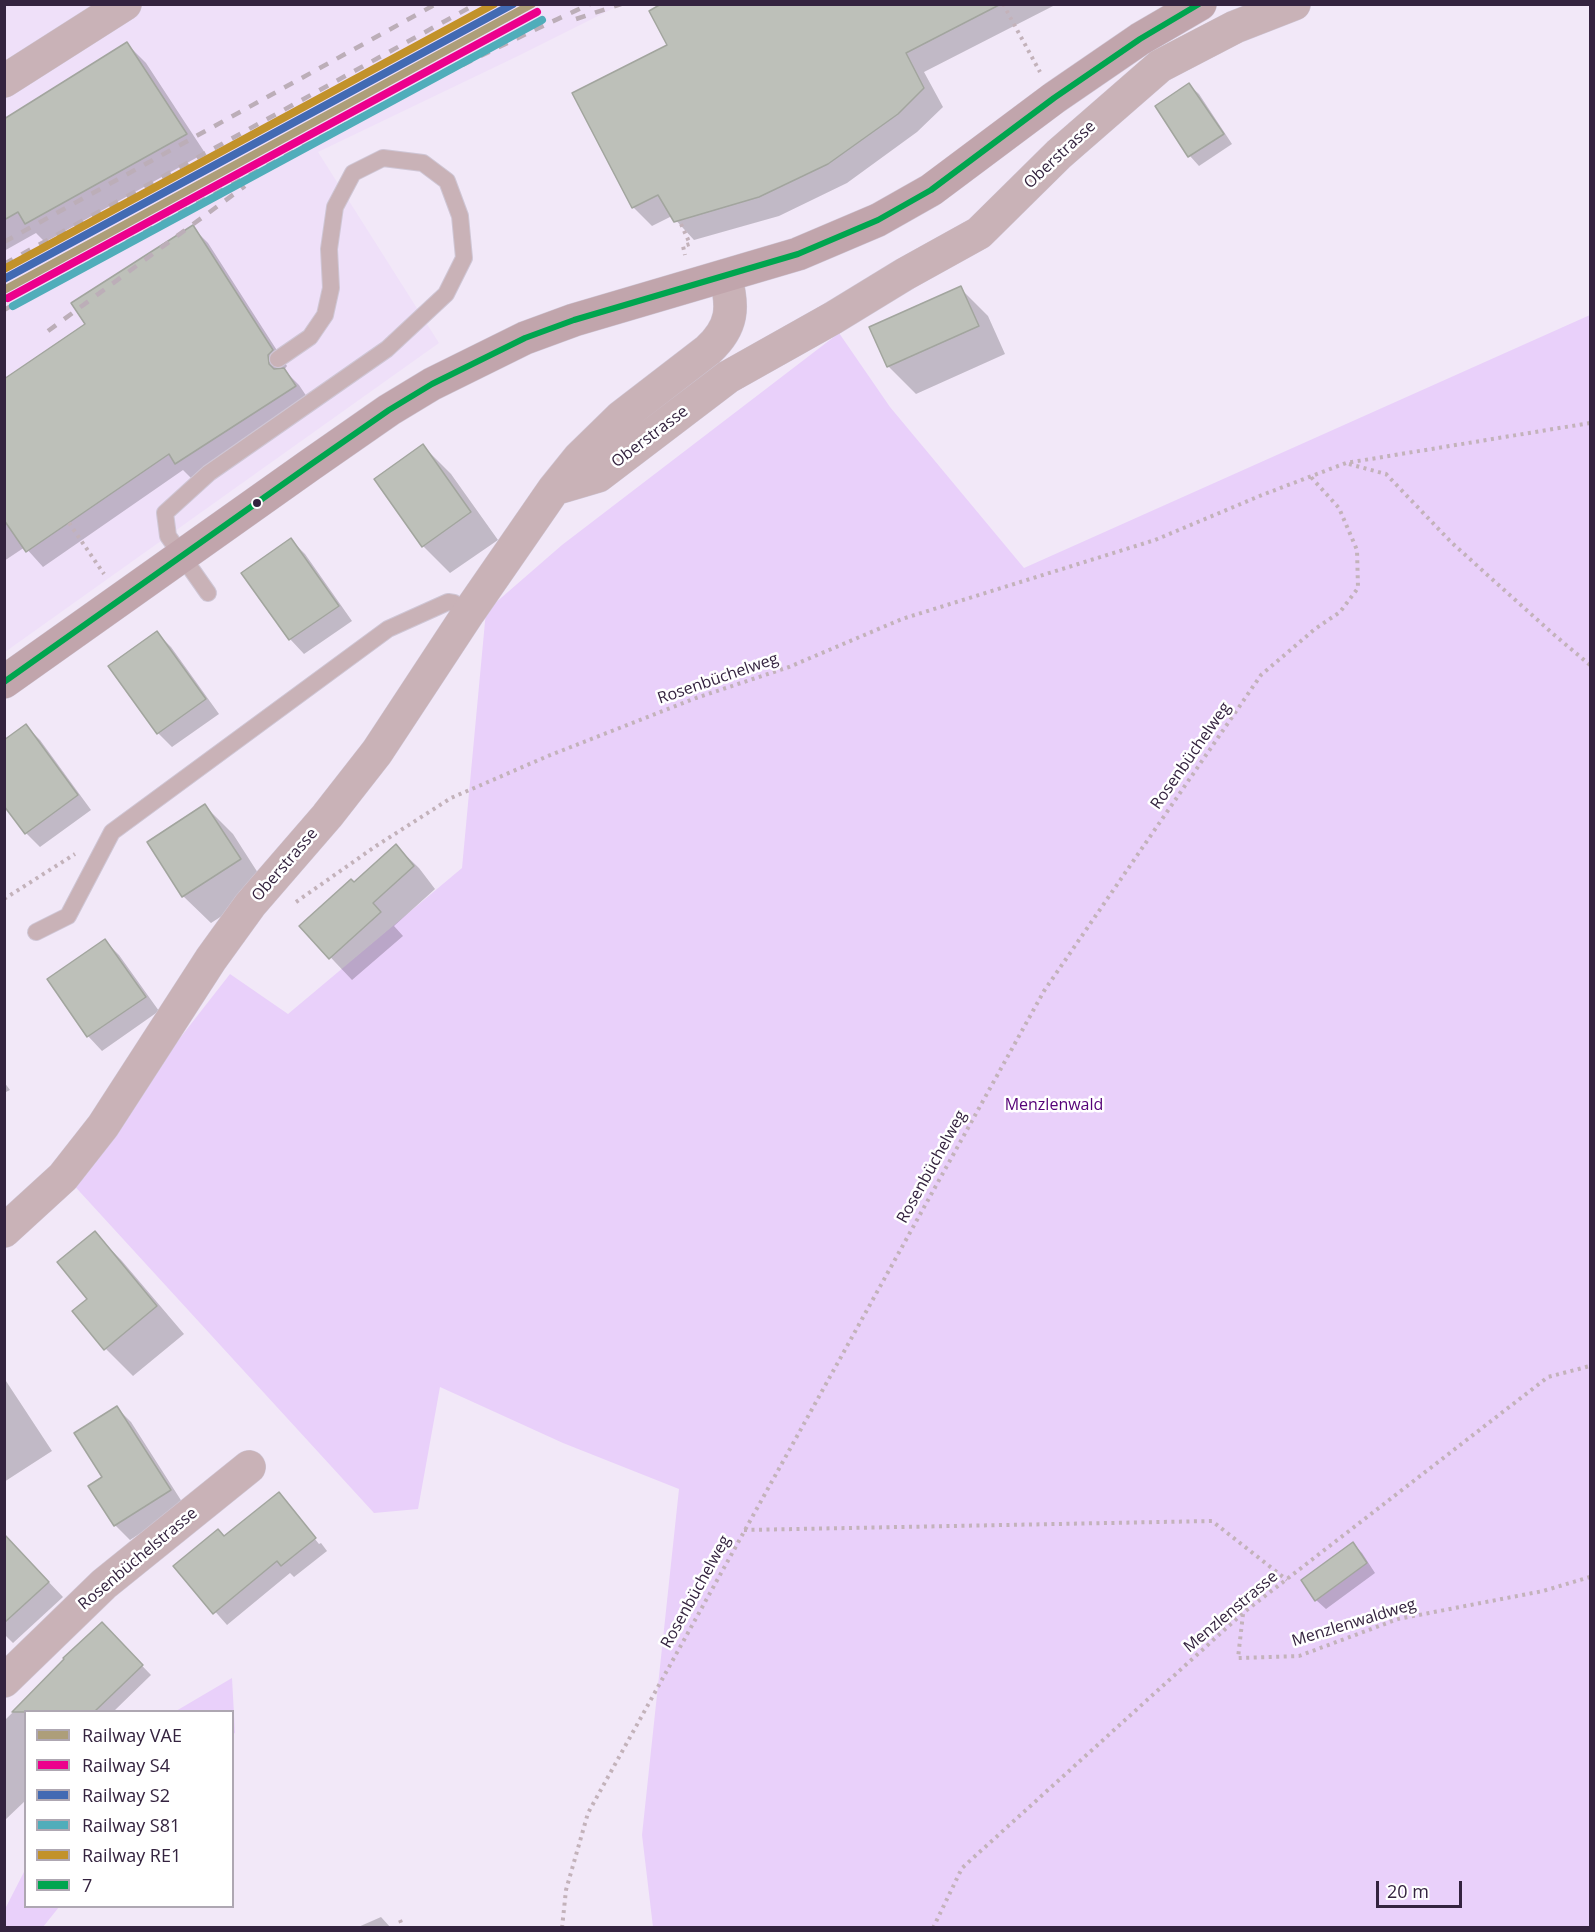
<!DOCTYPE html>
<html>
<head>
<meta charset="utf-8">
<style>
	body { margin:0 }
	#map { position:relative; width:1595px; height:1932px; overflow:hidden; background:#f2e8f8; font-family:"Open Sans",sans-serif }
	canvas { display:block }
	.frame { position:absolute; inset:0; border:6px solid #34233f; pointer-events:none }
	.legend { position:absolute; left:24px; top:1710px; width:210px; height:198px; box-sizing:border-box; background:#fff; border:2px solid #aea7b2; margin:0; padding:8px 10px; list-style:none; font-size:18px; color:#34233f }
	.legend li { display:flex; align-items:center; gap:12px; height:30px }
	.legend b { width:30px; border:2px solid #aea7b2 }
	.scale { position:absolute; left:1376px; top:1881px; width:86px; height:27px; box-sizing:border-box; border:3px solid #34233f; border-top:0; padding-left:8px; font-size:18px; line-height:21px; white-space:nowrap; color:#34233f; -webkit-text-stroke:4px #fff; paint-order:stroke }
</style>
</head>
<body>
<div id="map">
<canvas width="1595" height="1932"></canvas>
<div class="frame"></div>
<ul class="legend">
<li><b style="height:8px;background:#ad9e79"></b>Railway VAE</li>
<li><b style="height:8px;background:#ec008c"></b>Railway S4</li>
<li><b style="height:8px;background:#426ab3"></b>Railway S2</li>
<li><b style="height:8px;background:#50adba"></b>Railway S81</li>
<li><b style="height:8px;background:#c2922a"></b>Railway RE1</li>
<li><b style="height:8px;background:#00a54f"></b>7</li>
</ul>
<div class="scale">20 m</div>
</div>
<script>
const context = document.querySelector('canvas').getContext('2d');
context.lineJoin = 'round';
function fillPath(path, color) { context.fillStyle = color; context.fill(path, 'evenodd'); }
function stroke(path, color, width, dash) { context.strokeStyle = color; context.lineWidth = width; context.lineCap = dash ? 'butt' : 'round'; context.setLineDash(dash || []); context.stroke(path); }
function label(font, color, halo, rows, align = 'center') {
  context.font = font + ' "Open Sans",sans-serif'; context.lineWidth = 5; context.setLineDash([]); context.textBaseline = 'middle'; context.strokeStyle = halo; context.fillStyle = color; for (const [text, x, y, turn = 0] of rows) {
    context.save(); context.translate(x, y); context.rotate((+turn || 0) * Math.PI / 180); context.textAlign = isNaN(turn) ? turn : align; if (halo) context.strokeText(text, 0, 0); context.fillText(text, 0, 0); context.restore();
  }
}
fillPath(new Path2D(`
	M4,5H620L518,56L318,152L439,343L5,652Z`), '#efe0f9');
fillPath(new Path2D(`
	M1590,315V1927H653L642,1835L679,1489L563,1443L440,1387L418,1509L374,1513L69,1180L230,974L288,1014L462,868L486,611L562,545L839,333L890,407L1024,568Z
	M232,1678L235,1733L233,1734L232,1712L176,1711Z
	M25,1870L26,1906L59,1907L43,1927H5V1909Z`), '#e9d0fa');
fillPath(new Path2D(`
	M665,4H1057L924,72L943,107L917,132L847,183L779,216L694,240L672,216L652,226L633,207L669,46Z
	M127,44L146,63L205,153L45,242L36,233L4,251V121Z
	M1189,85L1199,94L1232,144L1199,166L1190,156L1157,106Z
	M192,227L208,243L287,366L284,370L299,385L311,403L191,478L183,470L43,567L25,547L4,561V381L87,324Z
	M960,288L988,316L1005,354L916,394L888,366Z
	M423,446L451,474L498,540L450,573L423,546Z
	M291,540L305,554L352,621L304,654L290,639L243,573Z
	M157,633L171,647L219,714L172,747L158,733Z
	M26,726L40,740L91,810L40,847L26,833Z
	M205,806L233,834L267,887L211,923L183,896Z
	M396,846L419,868L435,889L394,926L403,936L352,980L301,926L354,884Z
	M105,941L119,955L159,1011L102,1051L88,1036L49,979Z
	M4,1082L10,1090L4,1093Z
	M95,1233L122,1261L184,1334L133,1376L106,1349L89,1299Z
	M4,1378L52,1451L4,1482Z
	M117,1408L131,1422L184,1505L130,1540L115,1525L90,1486L104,1477Z
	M279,1494L290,1505H287L319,1544L321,1543L327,1551L294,1577L290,1573L227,1625L175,1566L224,1537Z
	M4,1535L63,1597L13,1643L4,1634Z
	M1353,1544L1362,1553L1375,1573L1326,1609L1316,1600L1303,1581Z
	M102,1624L151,1675L113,1712H26V1800L4,1821V1721Z
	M381,1917L391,1928H356Z`), '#0003');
const building = new Path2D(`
	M661,4H1001L906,53L924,88L898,114L828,164L759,197L674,222L658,195L632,208L572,93L667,45L649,11Z
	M127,42L187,134L25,224L18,212L4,220V119Z
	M1189,83L1224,134L1188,157L1155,106Z
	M193,225L273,350L268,355L269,364L274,369L284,368L296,386L175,464L169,454L26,552L4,520V379L85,324L71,303Z
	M961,286L979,326L887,367L869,327Z
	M423,444L471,512L422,547L374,479Z
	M291,538L339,606L289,640L241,573Z
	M157,631L206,699L157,734L108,666Z
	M26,724L78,795L25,834L4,806V740Z
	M205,804L241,859L182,897L147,842Z
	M396,844L414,866L373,903L381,912L329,959L299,926L351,879L354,882Z
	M105,939L146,997L87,1037L47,979Z
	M95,1231L157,1306L104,1350L72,1311L87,1299L57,1262Z
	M117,1406L171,1490L114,1526L88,1486L102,1477L74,1433Z
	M279,1492L316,1538L281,1566L277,1561L213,1614L173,1566L218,1529L224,1536Z
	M4,1534L49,1582L4,1623Z
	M1353,1542L1367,1563L1315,1601L1301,1580Z
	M102,1622L143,1665L94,1712H12L64,1659L63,1658Z`);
fillPath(building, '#bdc0b9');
stroke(building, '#a2a59e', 1.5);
const lane = new Path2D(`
	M208,593L168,536L165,513L209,473L387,349L446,294L464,258L460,216L447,181L423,163L383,158L353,173L335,207L329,249L331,288L325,315L310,337L278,359
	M36,932L68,916L112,832L388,629L448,602L454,603L469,612`);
const street = new Path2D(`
	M4,81L125,4
	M554,489L598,476L728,377L833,318L905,274L979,233L1059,154L1160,66L1235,27L1294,4
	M4,1231L63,1177L103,1126L211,959L250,905L327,816L377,752L469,612L554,489L579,458L621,417L708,350C733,327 734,307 725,276
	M4,1681L104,1584L249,1467`);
const secondary = new Path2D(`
	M4,682L310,465L389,410L432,384L525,338L574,320L798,254L878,220L931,190L1054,98L1140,39L1200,4`);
stroke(lane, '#cfc6d5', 18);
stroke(street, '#cfc6d5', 34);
stroke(secondary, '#cfc6d5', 34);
stroke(new Path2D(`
	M1003,4L1040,72
	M681,224L690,244L683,246L685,255
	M1349,464L1386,474L1452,543L1552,633L1590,665
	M69,523L104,574
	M4,899L75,854
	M296,902L376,846L451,798L548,756L696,698L789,667L902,619L1155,540L1262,495L1346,463L1590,423
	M744,1530L1212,1521L1287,1580
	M1243,1614L1238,1658L1299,1656L1398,1619L1543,1591L1590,1577
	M400,1920L403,1928
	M536,1928H545
	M562,1928L566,1890L588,1813L1044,991L1261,675L1315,629L1340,612L1358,588L1357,550L1339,508L1310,476
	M933,1928L962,1868L1243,1613L1548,1377L1590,1366`), '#c3b2ba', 4, [3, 4.5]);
stroke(lane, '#c9b2b7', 16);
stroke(street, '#c9b2b7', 33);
stroke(secondary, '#c1a5ac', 33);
stroke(new Path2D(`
	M576,19L621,4
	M4,242L436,4
	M4,264L476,4
	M4,310C197,203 390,96 590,4
	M48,331L245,186`), '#bcaeb8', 4.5, [10, 10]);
stroke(new Path2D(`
	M4,682L310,465L389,410L432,384L525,338L574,320L798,254L878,220L931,190L1054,98L1140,39L1199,4`), '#00a54f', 6);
stroke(new Path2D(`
	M4,290L532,4`), '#ad9e79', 8);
stroke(new Path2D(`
	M8,298L537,12`), '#ec008c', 8);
stroke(new Path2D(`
	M4,279L513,4`), '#426ab3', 8);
stroke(new Path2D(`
	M13,306L542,20`), '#50adba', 8);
stroke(new Path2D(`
	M4,269L494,4`), '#c2922a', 8);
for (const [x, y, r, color] of [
	[257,503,5,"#34233f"]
]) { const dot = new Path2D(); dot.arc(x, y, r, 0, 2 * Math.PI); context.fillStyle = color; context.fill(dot); stroke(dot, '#fff', 2); }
label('16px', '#34233f', '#fff', [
	["Oberstrasse",1060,155,-43],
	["Oberstrasse",650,437,-37],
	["Rosenbüchelweg",718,679,-19],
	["Rosenbüchelweg",1191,756,-55],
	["Oberstrasse",285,865,-49],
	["Rosenbüchelweg",932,1167,-61],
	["Rosenbüchelstrasse",138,1559,-40],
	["Rosenbüchelweg",696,1592,-61],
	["Menzlenstrasse",1231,1612,-40],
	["Menzlenwaldweg",1354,1623,-17]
]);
label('16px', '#550177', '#fff', [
	["Menzlenwald",1054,1105]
]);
</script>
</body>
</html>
